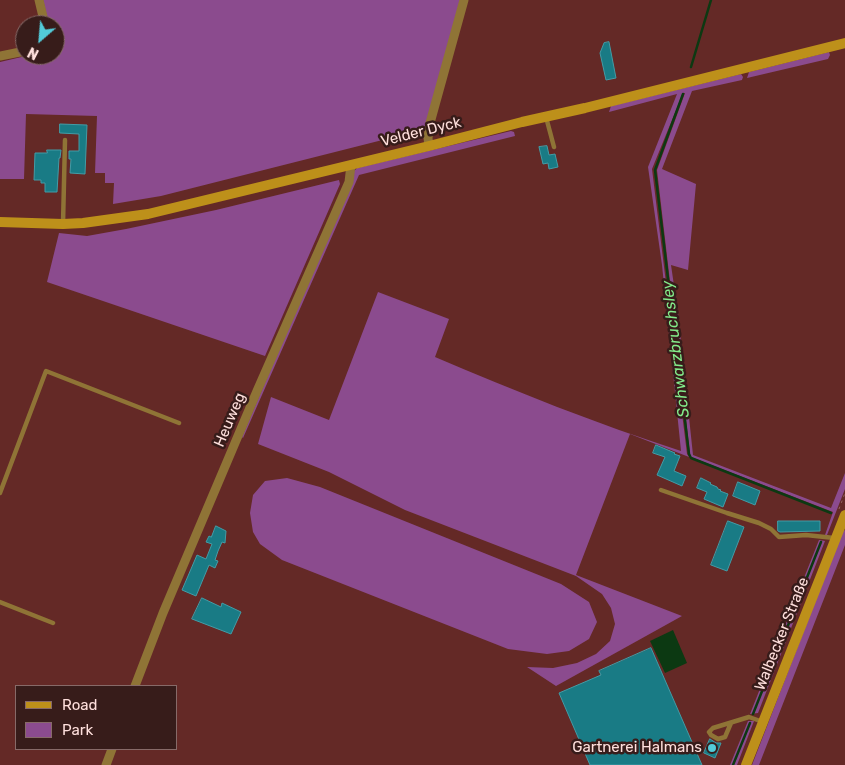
<!DOCTYPE html>
<html>
<head>
<meta charset="utf-8">
<style>
	body { margin:0 }
	#map { position:relative; width:845px; height:765px; overflow:hidden; background:#642926; font-family:Rubik,sans-serif }
	canvas { display:block }
	.legend { position:absolute; left:15px; top:685px; width:162px; height:65px; box-sizing:border-box; background:#371c1a; border:1px solid #876a68; margin:0; padding:6px 9px; list-style:none; font-size:15px; color:#fedfdc }
	.legend li { display:flex; align-items:center; gap:10px; height:25px }
	.legend b { width:25px; border:1px solid #876a68 }
	.north { position:absolute; left:15px; top:15px; width:50px; height:50px; box-sizing:border-box; background:#371c1a; border:1px solid #876a68; border-radius:50%; rotate:207deg; font-size:14px; font-weight:700; line-height:20px; text-align:center; color:#fedfdc }
	.north::after { content:''; display:block; margin:auto; width:18px; height:22px; background:#52cbd9; clip-path:polygon(50% 0,100% 100%,50% 72%,0 100%) }
</style>
</head>
<body>
<div id="map">
<canvas width="845" height="765"></canvas>
<ul class="legend">
<li><b style="height:6px;background:#bd901a"></b>Road</li>
<li><b style="height:14px;background:#8b4b8e"></b>Park</li>
</ul>
<div class="north">N</div>
</div>
<script>
const context = document.querySelector('canvas').getContext('2d');
context.lineJoin = 'round';
function fillPath(path, color) { context.fillStyle = color; context.fill(path, 'evenodd'); }
function stroke(path, color, width, dash) { context.strokeStyle = color; context.lineWidth = width; context.lineCap = dash ? 'butt' : 'round'; context.setLineDash(dash || []); context.stroke(path); }
function label(font, color, halo, rows, align = 'center') {
  context.font = font + ' Rubik,sans-serif'; context.lineWidth = 5; context.setLineDash([]); context.textBaseline = 'middle'; context.strokeStyle = halo; context.fillStyle = color; for (const [text, x, y, turn = 0] of rows) {
    context.save(); context.translate(x, y); context.rotate((+turn || 0) * Math.PI / 180); context.textAlign = isNaN(turn) ? turn : align; if (halo) context.strokeText(text, 0, 0); context.fillText(text, 0, 0); context.restore();
  }
}
fillPath(new Path2D(`
	M43,0H462L426,129L161,196L113,204L114,183H105V173H95L97,116L26,114L24,179H0V62L30,55H55V25H49Z
	M829,52L830,55L828,59L747,78L749,72Z
	M741,74L743,77L742,80L692,91L662,169L696,184L688,270L671,265L678,313L693,455L831,508L845,473V489L827,535H825L833,512L691,457L690,454L657,170L685,93H683L652,169L687,454L689,457L630,434L576,575L682,616L556,686L527,667L553,668L577,663L596,654L610,641L615,624L611,608L602,594L576,576L405,510L329,472L258,444L271,397L329,420L378,292L449,319L435,357C515,391 597,424 681,451L662,265L648,167L677,94L609,112L611,106Z
	M511,131L514,132L515,136L359,175L243,438L242,437L354,171L357,168Z
	M339,180L340,184L265,356L47,282L59,233L87,236L126,229L216,210Z
	M287,478L320,487L561,584L589,602L597,622L589,639L569,651L547,654L508,649L282,560L260,544L253,532L250,513L253,495L265,481Z
	M845,530V545L759,765H752L842,532Z
	M819,540L825,541L758,713L750,714Z
	M748,721H754L737,765H730Z`), '#8b4b8e');
fillPath(new Path2D(`
	M673,630L687,663L665,673L650,641Z`), '#0c3912');
stroke(new Path2D(`
	M691,67L711,0
	M683,94L655,170L689,454L691,458L831,513
	M753,714L821,542
	M733,765L750,723`), '#0c3912', 2.5);
const building = new Path2D(`
	M609,42L616,78L606,80L600,53L604,43Z
	M60,124L87,125L85,174L70,173L71,159H69V151H79V134L60,133Z
	M547,146L549,155L555,154L558,167L549,169L548,163L543,164L539,147Z
	M47,150H61L60,158H59L57,192H45V183H41V180H34L35,153H47Z
	M656,445L675,453L674,454L680,456L674,471L686,476L682,486L657,475L665,457L653,453Z
	M701,478L711,483L710,484L717,487L718,489L721,490L720,491L728,494L723,507L704,499L707,492L697,488Z
	M738,482L760,491L755,505L733,496Z
	M728,521L744,527L727,571L711,565Z
	M778,521H820V531L780,532L778,531Z
	M216,526L226,531L225,543L222,542L218,551L215,560L218,561L215,568L209,565L196,596L182,590L197,555L206,559L212,544L206,542L209,536L211,537Z
	M202,598L221,607L222,603L241,612L231,634L192,619Z
	M651,648L702,765H590L559,693L601,675L599,671Z
	M710,739L716,743H721L715,758L704,753Z`);
fillPath(building, '#197b85');
stroke(building, '#439ca6', 1);
stroke(new Path2D(`
	M839,509L845,493`), '#956360', 1, [2.5, 4]);
stroke(new Path2D(`
	M546,117L554,147
	M63,224L65,140
	M661,490L727,513L759,523L771,529L779,537L806,535L834,538
	M0,493L46,371L179,423
	M0,602L53,623
	M731,723L725,737L718,739L711,735L709,732L713,728L749,717L763,722`), '#8f7436', 4.5);
stroke(new Path2D(`
	M39,0L45,25
	M0,56L25,51
	M429,146L428,138L430,123L464,0
	M135,686L163,613L257,391L349,182L351,165
	M106,765L112,749`), '#8f7436', 9);
stroke(new Path2D(`
	M0,222L63,224L83,223L148,214L429,146L522,122L585,108L845,43
	M746,765L845,515`), '#bd901a', 10);
for (const [x, y, r, color] of [
	[712,748,5,"#52cbd9"]
]) { const dot = new Path2D(); dot.arc(x, y, r, 0, 2 * Math.PI); context.fillStyle = color; context.fill(dot); stroke(dot, '#371c1a', 2); }
label('15px', '#fedfdc', '#371c1a', [
	["Velder Dyck",421,132,-14],
	["Heuweg",230,420,-67],
	["Walbecker Straße",782,634,-68]
]);
label('15px', '#fedfdc', '#371c1a', [
	["Gartnerei Halmans",702,748]
], 'right');
label('italic 16px', '#83eb8a', '#371c1a', [
	["Schwarzbruchsley",676,349,-97]
]);
</script>
</body>
</html>
